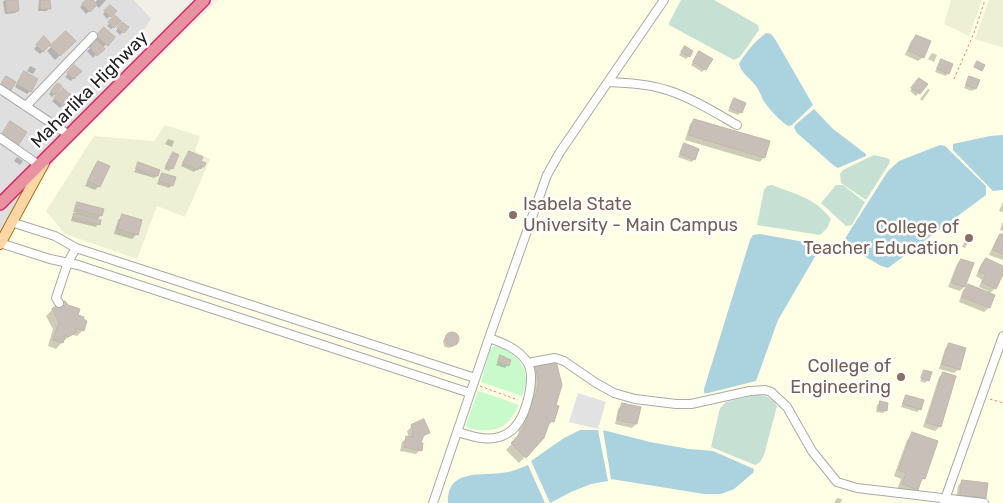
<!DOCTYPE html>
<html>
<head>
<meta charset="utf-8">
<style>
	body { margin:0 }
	canvas { display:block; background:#f2efe9 }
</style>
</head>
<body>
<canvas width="1003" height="503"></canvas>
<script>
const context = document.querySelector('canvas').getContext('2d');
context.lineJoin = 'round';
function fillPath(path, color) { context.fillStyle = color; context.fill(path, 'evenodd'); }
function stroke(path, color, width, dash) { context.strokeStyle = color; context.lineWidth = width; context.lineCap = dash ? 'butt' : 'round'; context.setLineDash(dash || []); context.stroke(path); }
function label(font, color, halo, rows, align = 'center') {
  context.font = font + ' Rubik,sans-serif'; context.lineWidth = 5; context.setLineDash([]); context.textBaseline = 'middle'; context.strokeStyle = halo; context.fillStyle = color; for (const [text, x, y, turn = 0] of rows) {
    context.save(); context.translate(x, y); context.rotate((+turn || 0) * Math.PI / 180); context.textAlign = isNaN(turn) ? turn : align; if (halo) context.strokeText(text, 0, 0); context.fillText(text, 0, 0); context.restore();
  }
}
fillPath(new Path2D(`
	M0,0H134L151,19L0,239Z`), '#e0dfdf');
fillPath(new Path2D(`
	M218,0H1003V503H0V253L44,177L58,157Z`), '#ffffe5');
fillPath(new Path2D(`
	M951,0H982L969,36L944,24Z
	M989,0H1003V47H1001L975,39Z
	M165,125L200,136L195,151L210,159L185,217L157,206L137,259L65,234L46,211L94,136L154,141Z`), '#eef0d5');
fillPath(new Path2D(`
	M681,0H714L758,25L759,30L740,57L734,60L669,25V23Z
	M874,155L887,158L890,160L889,164L866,200L841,183L840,174L843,170Z
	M772,185C797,195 814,197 831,219L827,228L820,235L757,225L764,190L767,186Z
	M836,185H843L865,202L852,225L846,226L821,203Z
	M755,395C766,395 771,397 777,406L764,455L760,462L755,465L711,447L720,408L726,402Z`), '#c6e0d4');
fillPath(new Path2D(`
	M494,346C518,352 534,372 522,396L481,382L490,349Z
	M478,391H479L519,405C507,429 495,434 468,428L466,425Z`), '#c8facc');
fillPath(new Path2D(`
	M578,393L606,402L598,429L569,422Z`), '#e2e2e2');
fillPath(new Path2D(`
	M766,33L771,34L775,39L813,105L792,125L788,126C779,120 769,109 763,100C761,95 759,90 756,86C750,78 742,74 739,64C745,53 755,41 766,33Z
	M814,109L833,129L866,154V156L838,168L833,165L797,133L794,128L795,125Z
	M1003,135V190L993,191L953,150V144L990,136Z
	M940,145L945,146L986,186V195L888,268L881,266L847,246L845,241L846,237L888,171L899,161Z
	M760,234L810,243L816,249V255L778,320L756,381L708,393H704V389L750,240L753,235Z
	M580,430H598L608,481L591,484L571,492L550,503L531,461L564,438Z
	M603,430L650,442L689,449L713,451L754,469L753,473L734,489L721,494H704L611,479Z
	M528,465L545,503H448C447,469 479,476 501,473C511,472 519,469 528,465Z`), '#aad3df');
fillPath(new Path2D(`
	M5,0H16L18,10L15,13L5,14L3,2Z
	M39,0H49V8L47,11H38Z
	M88,0H91L94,4L97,0H106L99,8L96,5L86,14L80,7Z
	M110,7L115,11L107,19L103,14Z
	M115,17L120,21L111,29L107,26Z
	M120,26L127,27L120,35L116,31Z
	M104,29L113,37L93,58L87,51L97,42L95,40Z
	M66,33L74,41L55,60L47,51Z
	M916,36L923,57L918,61L905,55L911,41Z
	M44,38L50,44L40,54L34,49Z
	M685,47L689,56L686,59L679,55Z
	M932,53L937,55L934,62L928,59Z
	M697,55L705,69L702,72L691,65Z
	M941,61L948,73L946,76L935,72Z
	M30,66L36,69L33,74L27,71Z
	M75,66L80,71L71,81L65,77Z
	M22,75L30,91L27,94L15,87Z
	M969,77L975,89L972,91L964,88Z
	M917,82L926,84L916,96L910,91Z
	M58,84L61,86L52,97L49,94Z
	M928,89L930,90L922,101L920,99Z
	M63,90L70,96L60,108L52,101Z
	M77,99L82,103L72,114L67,110Z
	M734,99L741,112L738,115L728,111Z
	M694,120L764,157L760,162L685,140L690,124Z
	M168,139L174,141L172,147L165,144Z
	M684,145L694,159L692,162L678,157Z
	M189,152L203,167L201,169H198L194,172L181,166Z
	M173,153L172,168L169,171L164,169Z
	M17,157L23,161L20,165L14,161Z
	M98,162L99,186L95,190L85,186L94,167Z
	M139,164L157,176L154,178L134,172Z
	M162,174L172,185L169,188L157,184Z
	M1003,202V212L999,211Z
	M77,204L101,215L97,220H100L96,227L71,221L72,217L76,212H73Z
	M123,216L137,234L132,239L114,234L118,220Z
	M1003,221V234V231L1000,230Z
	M1000,235H1003V260L989,255L996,240Z
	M966,239L969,241L965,248L962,247Z
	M986,259L1003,267V272L995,288L989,294V307L984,312L959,302L963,290L968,286L988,293V291L979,287L982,280L976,276L981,264Z
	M961,260L972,264L964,287L960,291L948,287L957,264Z
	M65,303L76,316L83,330L77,336L72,335L63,341L56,349L48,346L53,329L46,316L52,310Z
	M449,333L456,335L457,340L452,347L448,348L444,346L443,341Z
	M949,344L959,369L954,373L939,369L945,349Z
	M501,357L510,361L505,368L496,365Z
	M535,366H539L554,406L552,421L547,427L543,438L519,463L506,450L517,438L525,407L529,373Z
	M925,371L928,380L925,383L920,381Z
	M943,373L940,426L935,431L923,427L939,377Z
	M906,397L920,409L917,412L901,407L904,399Z
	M880,403L886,410L883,413L876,412L877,405Z
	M623,404L636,424L632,428L615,424L618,409Z
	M412,426L428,433L422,438L419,443L420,450L416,454L400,451L402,442L407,438H409L407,431Z
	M913,434L924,478L920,482L917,489L911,495L897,490L901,479L894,476L907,440Z
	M962,481L985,498L981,502L956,499L958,486Z
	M837,498L842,499L841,503H834Z`), '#0003');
const building = new Path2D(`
	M6,0H18L19,11L7,12Z
	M40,0H50L51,9H41Z
	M86,0H93L97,5L90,12L82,4Z
	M110,5L117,11L111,17L104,11Z
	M115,15L121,21L114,28L108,22Z
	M122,22L129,27L124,33L117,28Z
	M104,27L115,37L108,46L96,36Z
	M66,31L76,41L60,56L50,46Z
	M916,35L931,41L924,58L909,51Z
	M44,36L51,44L43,52L36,45Z
	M97,40L105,49L97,56L89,47Z
	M685,46L693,51L690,57L681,52Z
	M699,51L713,59L706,70L693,62Z
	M941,59L953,64L949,74L937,69Z
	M977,61L985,65L982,71L974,67Z
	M74,65L82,71L74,79L67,73Z
	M24,71L38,79L31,92L17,84Z
	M6,76L16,82L9,93L0,86Z
	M969,76L980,80L976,89L966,85Z
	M919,78L928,84L920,94L911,88Z
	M58,83L62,86L55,95L51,91Z
	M63,88L72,96L63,106L54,98Z
	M77,97L83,103L75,112L69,107Z
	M734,98L746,103L742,113L730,108Z
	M694,119L770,141L765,158L689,135Z
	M10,121L27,132L17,147L1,136Z
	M684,143L699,149L695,160L680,154Z
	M189,151L203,157L201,161L206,163L204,167L200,166L198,170L183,163Z
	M173,152L179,155L173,169L166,166Z
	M98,161L110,166L100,187L88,181Z
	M138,162L160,170L158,176L136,169Z
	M162,173L176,177L173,186L159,181Z
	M77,202L104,209L102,216L75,209Z
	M74,213L101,220L100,225L73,218Z
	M122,214L142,220L138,235L118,229Z
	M1000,234H1003V254L993,250Z
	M986,258L1003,266V274L996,289L982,282L986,275L979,272Z
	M961,259L974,263L965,287L952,283Z
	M968,284L995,295L990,308L962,297Z
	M65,301L68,305L80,309L78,315L84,317L83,319L87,321L84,331L75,328L77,332L68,337L66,334L63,343L53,340L59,322L52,309Z
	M445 339a7 7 0 1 1 14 0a7 7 0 1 1-14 0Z
	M949,343L966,348L960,370L942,364Z
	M500,355L511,360L509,366L498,362Z
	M556,361L562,385L556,405L559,406L554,422L550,421L544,438L526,458L511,443L523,430L528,415L526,414L531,399L534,400L539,383L535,365Z
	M924,370L932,372L929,381L921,378Z
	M943,372L956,376L941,427L927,423Z
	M906,395L924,400L921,410L903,404Z
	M880,401L888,403L887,411L879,410Z
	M622,403L641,407L637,424L618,420Z
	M424,419L430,433L424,435L421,442L423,443L422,451L404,447L406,436L412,437L413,430L411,425Z
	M912,432L938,441L925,479L922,478L918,490L902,484L906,473L899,470Z
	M962,480L988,483L986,498L960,495Z`);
fillPath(building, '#c7bfb8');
stroke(building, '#c4b6ab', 1);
const minor = new Path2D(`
	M608,82C628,83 648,84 667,90C692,98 714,112 737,125
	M0,89L69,135
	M26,106L93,36
	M0,138L39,165
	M11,222L55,236L76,248L475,378
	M0,243L50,259L78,265L470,393
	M59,303L56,298L68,262L76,248
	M528,363L555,358L564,361L596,383L614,393L635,399L676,404H691L750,391L765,390L771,392L787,407L812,451L837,482L857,488L984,503
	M458,432C470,436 486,441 499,437C504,436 512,431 515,427C526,415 537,377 527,362C519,349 503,343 489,338
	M944,502L1003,336
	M433,503L489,338L547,175L560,152L664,0`);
const major = new Path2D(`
	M0,244L44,163`);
const highway = new Path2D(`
	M0,204L204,0`);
stroke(minor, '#a9a9a9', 10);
stroke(major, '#a06b00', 12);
stroke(highway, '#dc2a67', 14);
stroke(new Path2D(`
	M954,79L974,33L985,0
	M480,386L518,400
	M990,399L1003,403`), '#fa8072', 1, [2.5, 2.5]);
stroke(minor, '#fff', 8);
stroke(major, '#fcd6a4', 10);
stroke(highway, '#e892a2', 11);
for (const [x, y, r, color] of [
	[513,215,5,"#8d6e63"],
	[969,238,5,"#8d6e63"],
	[901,377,5,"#8d6e63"]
]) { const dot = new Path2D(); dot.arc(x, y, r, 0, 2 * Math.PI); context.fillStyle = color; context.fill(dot); stroke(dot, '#fff', 2); }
label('18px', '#222', '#fff', [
	["Maharlika Highway",90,90,-45]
]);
label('18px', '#785e54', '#fff', [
	["Isabela State",523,205,"left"],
	["University - Main Campus",523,226,"left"],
	["College of",959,228],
	["Teacher Education",959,249],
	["College of",891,367],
	["Engineering",891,388]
], 'right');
</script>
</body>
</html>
